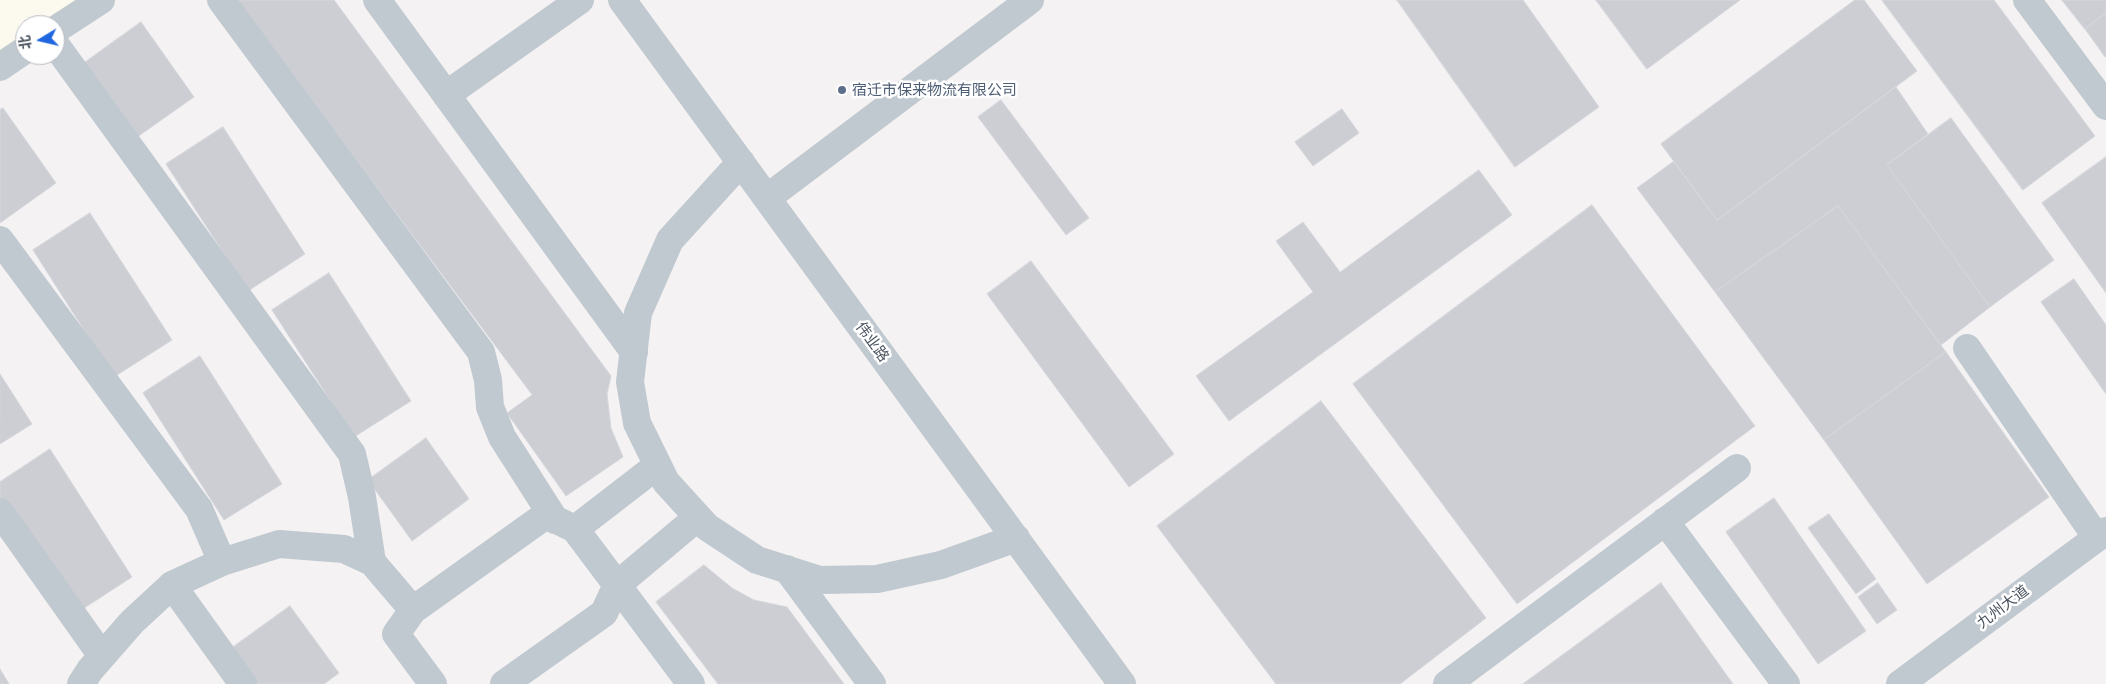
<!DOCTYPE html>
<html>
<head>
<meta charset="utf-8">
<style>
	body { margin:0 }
	#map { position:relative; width:2106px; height:684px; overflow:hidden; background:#f4f2f2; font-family:"Alegreya Sans","Noto Sans SC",sans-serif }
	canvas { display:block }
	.north { position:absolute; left:15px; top:15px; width:50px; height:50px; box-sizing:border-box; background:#fff; border:1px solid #b7babf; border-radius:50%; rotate:261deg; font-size:14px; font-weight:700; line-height:20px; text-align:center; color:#4a535f }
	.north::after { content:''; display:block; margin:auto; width:18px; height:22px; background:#2066e0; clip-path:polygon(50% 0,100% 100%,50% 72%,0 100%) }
</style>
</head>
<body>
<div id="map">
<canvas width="2106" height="684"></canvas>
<div class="north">北</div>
</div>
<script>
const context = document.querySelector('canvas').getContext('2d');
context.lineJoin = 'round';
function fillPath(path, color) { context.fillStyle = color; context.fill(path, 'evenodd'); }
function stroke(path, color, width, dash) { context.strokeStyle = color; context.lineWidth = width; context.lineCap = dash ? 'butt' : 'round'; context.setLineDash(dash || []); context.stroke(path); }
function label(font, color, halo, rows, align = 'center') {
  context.font = font + ' "Alegreya Sans","Noto Sans SC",sans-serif'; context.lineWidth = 5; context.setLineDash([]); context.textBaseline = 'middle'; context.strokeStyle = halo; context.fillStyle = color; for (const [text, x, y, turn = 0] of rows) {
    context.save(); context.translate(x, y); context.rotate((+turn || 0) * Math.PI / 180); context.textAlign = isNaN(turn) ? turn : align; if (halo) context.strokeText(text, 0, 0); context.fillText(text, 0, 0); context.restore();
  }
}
fillPath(new Path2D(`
	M0,0H84L45,25H25V38L0,54Z`), '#fcf9ee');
const building = new Path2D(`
	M237,0H334L611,376L607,394L611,428L623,457L566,496L507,413L532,395Z
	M1397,0H1523L1599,107L1515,167Z
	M1596,0H1740L1647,69Z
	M1855,0H1864L1917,71L1717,220L1661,144Z
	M1882,0H1994L2095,136L2023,190Z
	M2062,0H2106V13L2085,29Z
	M2106,13V56L2105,57L2085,29Z
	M141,22L194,97L133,140L80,66Z
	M1896,87L1928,134L1887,165L1990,307L1941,345L1838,206L1715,292L1637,188L1674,161L1717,220Z
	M1001,100L1089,218L1066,235L978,117Z
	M3,108L56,183L0,223V110Z
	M1342,109L1359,133L1313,166L1295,142Z
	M1951,118L2054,260L1990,307L1887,165Z
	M223,127L305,254L248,291L166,164Z
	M2106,157V293L2042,203Z
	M1479,170L1512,215L1229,421L1196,376L1313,292L1276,241L1303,222L1340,272Z
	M1592,205L1755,426L1517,604L1353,384Z
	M1838,206L1946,352L1824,440L1715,292Z
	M90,213L172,340L114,377L33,250Z
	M1031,261L1174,454L1129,487L987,294Z
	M329,273L411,401L354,437L272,310Z
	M2074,279L2106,325V394L2041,302Z
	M1946,352L2049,497L1927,584L1824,440Z
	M200,356L282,484L224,520L143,393Z
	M0,374L32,424L0,444Z
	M1321,401L1486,618L1400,684H1276L1157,526Z
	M426,438L469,499L412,541L368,480Z
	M50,449L132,577L75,614L0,497V482Z
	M1774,498L1866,631L1818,664L1726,532Z
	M1829,514L1876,579L1856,594L1808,528Z
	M704,565L732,588L754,600L787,607L844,684H718L656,602Z
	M1661,583L1733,684H1523Z
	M1878,583L1897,610L1877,624L1858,597Z
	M290,606L339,673L324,684H253L229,650Z
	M0,669L9,684H0Z`);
fillPath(building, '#ccced4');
stroke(building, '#d6d7dd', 1);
stroke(new Path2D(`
	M221,0L481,352L488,380L490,407L502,437L555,520
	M377,0L634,352
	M622,0L1122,684
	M2027,0L2106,106
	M55,30L101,0
	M55,44L352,454L362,497L372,562
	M0,67L25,50
	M446,95L580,0
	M741,162L670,240L638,313L630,382L637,423L666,482L707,527L757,560L820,580L877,579L941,565L1016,538
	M767,198L1030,0
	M0,240L199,509L222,562
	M1967,348L2097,538
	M0,512L102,656
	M1665,521L1786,684
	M575,529L658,465
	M787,569L872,684
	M172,585L243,684
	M413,610L396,634L433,684
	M81,684L90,670L132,622L172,585L222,562L279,544L344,549L372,562L413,610L546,515L575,529L691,684
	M504,684L604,613L617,585L698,517
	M1447,684L1737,468
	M1900,684L2106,531`), '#c0c8d0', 28);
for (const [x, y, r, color] of [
	[842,90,5,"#5c6f8a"]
]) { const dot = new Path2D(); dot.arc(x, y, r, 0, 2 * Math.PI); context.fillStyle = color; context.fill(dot); stroke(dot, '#fff', 2); }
label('15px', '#4e5e75', '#fff', [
	["宿迁市保来物流有限公司",852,90]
], 'left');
label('15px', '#4a535f', '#fff', [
	["伟业路",872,342,54],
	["九州大道",2003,607,-37]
]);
</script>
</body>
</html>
